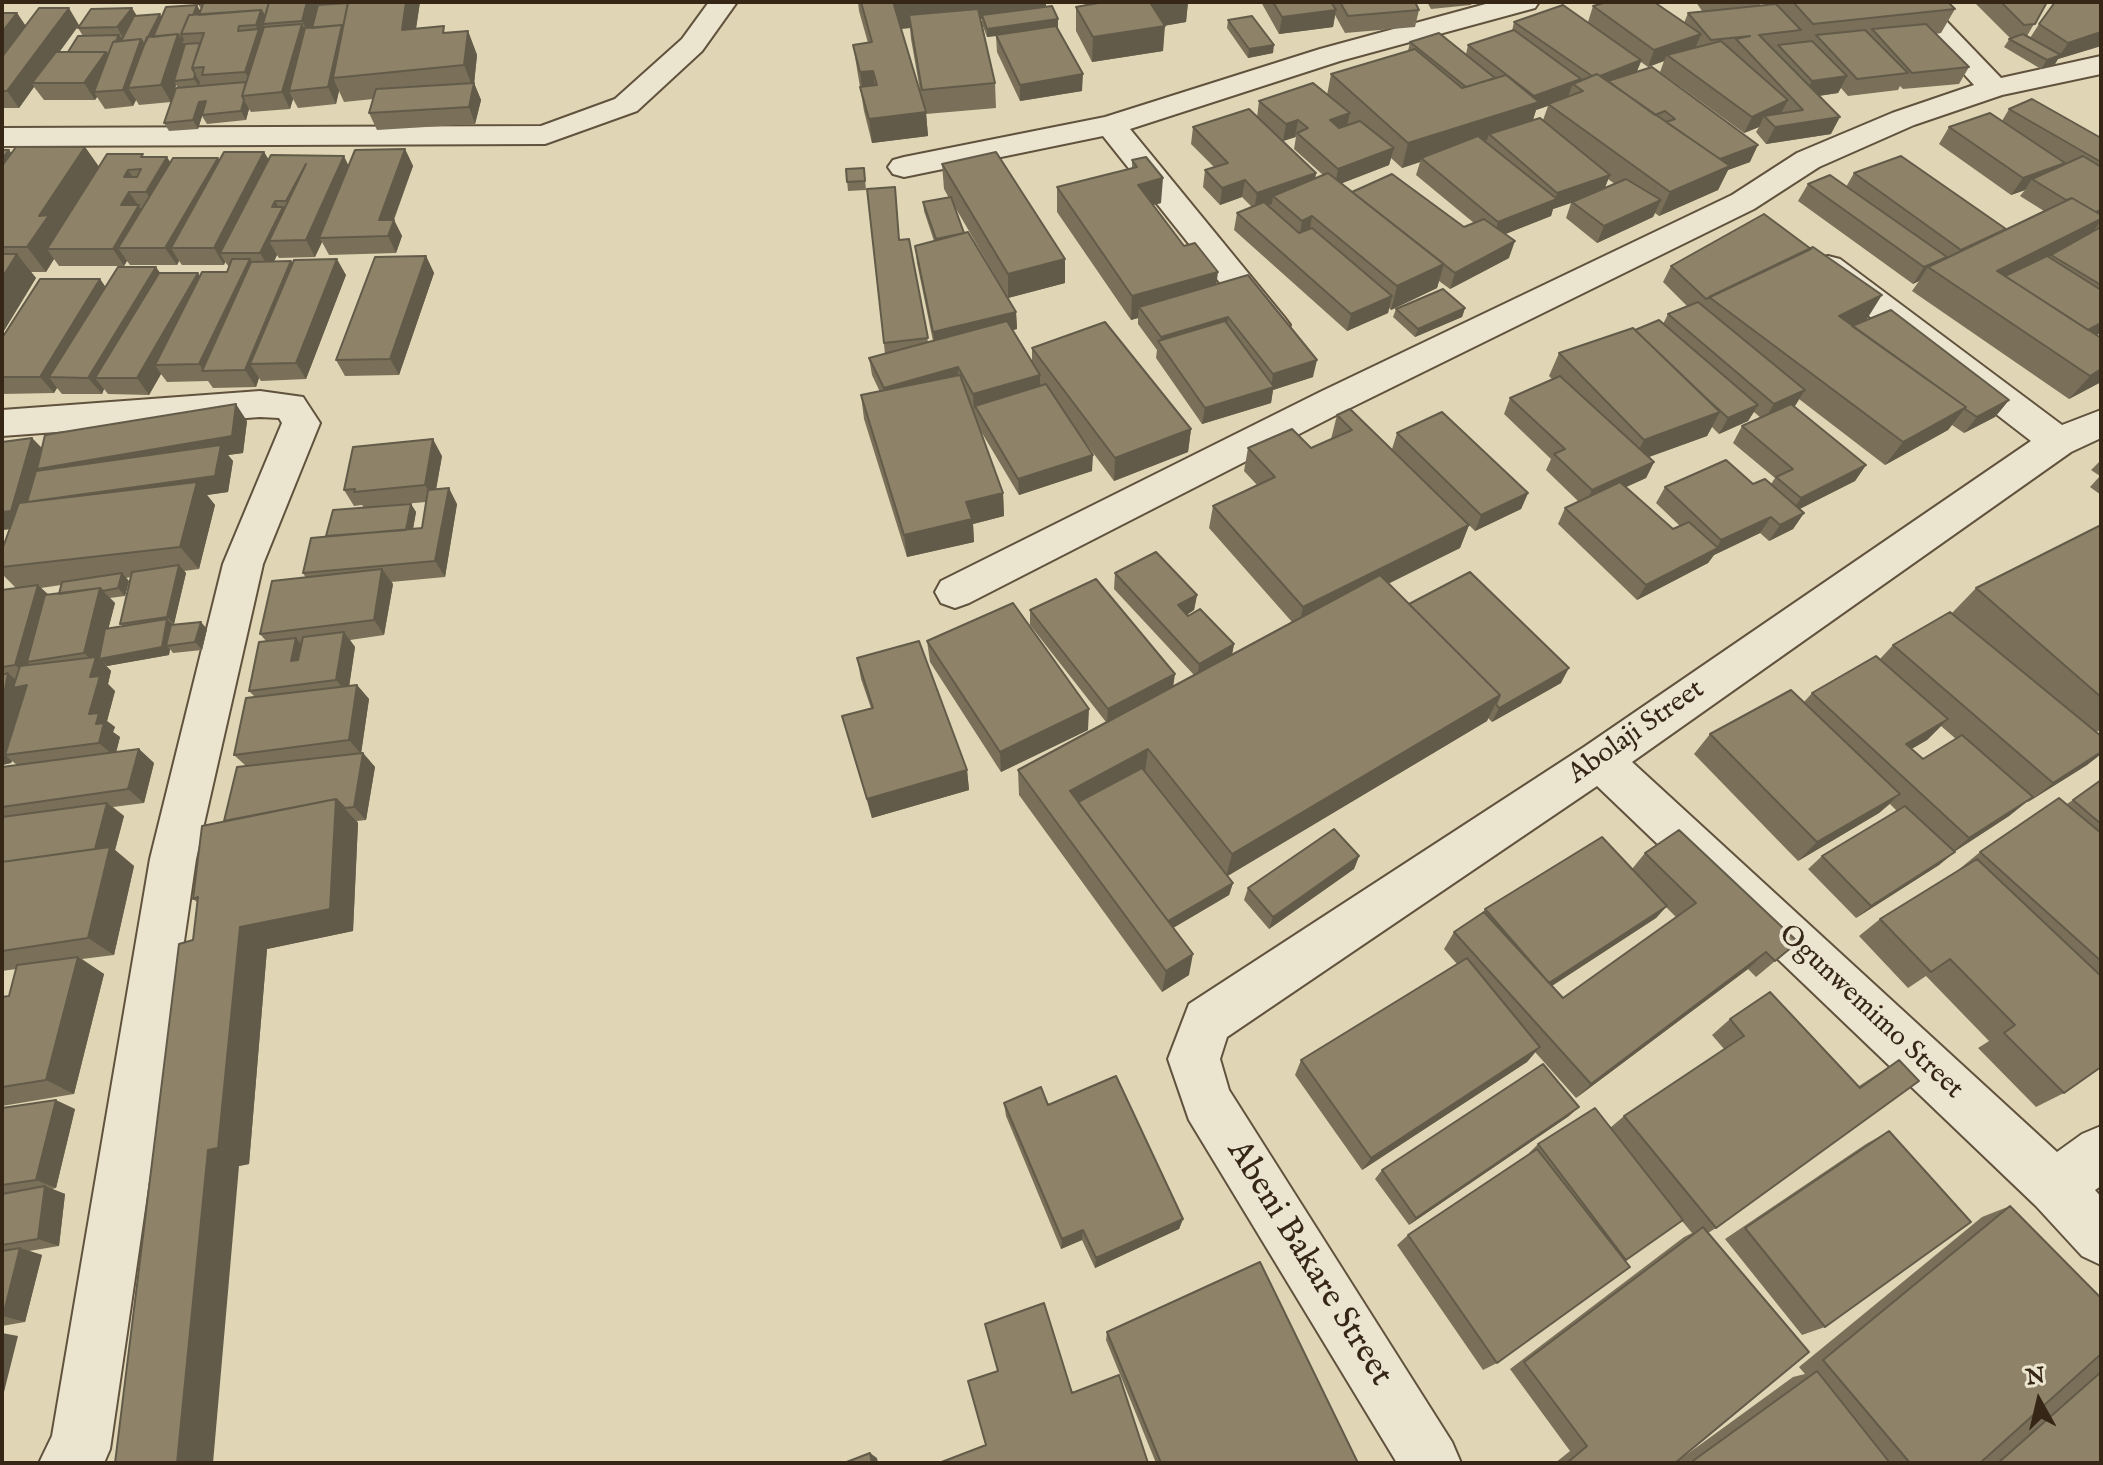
<!DOCTYPE html>
<html>
<head>
<meta charset="utf-8">
<style>
	body { margin:0 }
	#map { position:relative; width:2103px; height:1465px; overflow:hidden; background:#e0d6b5; font-family:"IM FELL English",serif }
	canvas { display:block }
	.frame { position:absolute; inset:0; border:4px solid #352615; pointer-events:none }
	.north { position:absolute; left:1999px; top:1361px; width:80px; height:80px; -webkit-text-stroke:6px #ebe4cf; paint-order:stroke; rotate:352deg; font-size:22px; font-weight:700; line-height:32px; text-align:center; color:#352615 }
	.north::after { content:''; display:block; margin:auto; width:28px; height:36px; background:#352615; clip-path:polygon(50% 0,100% 100%,50% 72%,0 100%) }
</style>
</head>
<body>
<div id="map">
<canvas width="2103" height="1465"></canvas>
<div class="frame"></div>
<div class="north">N</div>
</div>
<script>
const context = document.querySelector('canvas').getContext('2d');
context.lineJoin = 'round';
function stroke(path, color, width, dash) { context.strokeStyle = color; context.lineWidth = width; context.lineCap = dash ? 'butt' : 'round'; context.setLineDash(dash || []); context.stroke(path); }
function fillPath(path, color) { context.fillStyle = color; context.fill(path, 'evenodd'); }
function label(font, color, halo, rows, align = 'center') {
  context.font = font + ' "IM FELL English",serif'; context.lineWidth = 7; context.setLineDash([]); context.textBaseline = 'middle'; context.strokeStyle = halo; context.fillStyle = color; for (const [text, x, y, turn = 0] of rows) {
    context.save(); context.translate(x, y); context.rotate((+turn || 0) * Math.PI / 180); context.textAlign = isNaN(turn) ? turn : align; if (halo) context.strokeText(text, 0, 0); context.fillText(text, 0, 0); context.restore();
  }
}
const minor = new Path2D(`
	M709,2H737L702,51L637,111L545,144L2,146V128L541,126L615,99L682,39Z
	M1493,2H1539L1535,8L1340,61L1130,129L1284,317L1290,325L1284,333L1272,337L1260,333L1103,136L904,177L893,174L888,167L893,160L904,157L1105,117L1320,49Z
	M1898,2H1928L2001,78L2101,56V74L2002,95L1914,125L1819,167L1754,209L1346,410L969,603L955,608L941,603L935,592L941,581L1320,392L1732,195L1797,153L1892,113L1974,85Z
	M1828,256L1840,259L2062,425L2101,410V438L2071,452L1632,762L2057,1152L2082,1134L2101,1126V1186L2095,1190L2101,1197V1265L2082,1256L2036,1206L1597,786L1227,1037L1220,1059L1229,1090L1452,1442L1461,1463H1397L1189,1120L1168,1059L1189,1004L1584,747L2031,441L1816,275L1811,267L1816,259Z
	M260,391L303,397L320,423L263,564L196,859L110,1449L104,1463H39L52,1436L150,859L223,564L282,423L279,418L260,417L2,436V410Z`);
stroke(minor, '#60523d', 4);
fillPath(minor, '#ebe4cf');
fillPath(new Path2D(`
	M348,2H420L416,29L447,33L468,31L477,55L474,83L481,100L475,124L377,130L369,113L373,99L344,102L339,91L336,104L298,108L293,99L290,109L251,112L249,109L246,120L207,124L202,116L198,129L169,131L164,123L178,88L176,85L171,102L139,105L136,100L133,106L105,109L97,97L95,100H44L34,87L19,108H2V13H17L26,26L79,25L59,52H68L83,36L78,28L132,8L136,15L161,17L197,5L200,11L201,9L198,4L318,5Z
	M858,2H1046V7L1058,19V28L1082,91L1020,101L997,52L996,36L987,37L982,24V19H981L995,83L996,108L926,114L928,136L872,143L864,111L853,45L868,43L859,11ZM910,28L911,39L920,90L901,29Z
	M1083,2H1188L1186,22L1164,26L1163,51L1092,62L1076,31V7L1085,5Z
	M1261,2H1415L1419,10L1415,27L1345,33L1335,15L1333,27L1279,34Z
	M1427,2H1472L1471,5L1431,9Z
	M1696,2H1761L1760,5L1772,4L1773,2H1767H1948L1955,9L1941,33L1936,34L1969,67L1959,84L1903,89L1900,86L1898,90L1848,96L1841,88L1838,93L1819,96L1831,134L1766,144L1756,132L1759,127L1744,133L1660,72L1664,61L1648,67L1641,62L1637,71L1750,162L1728,170L1718,190L1659,216L1655,213L1653,217L1597,243L1566,218L1571,203L1553,209L1551,216L1505,234L1509,258L1450,289L1439,281L1437,288L1391,310L1389,308L1388,313L1347,331L1234,230L1237,213L1252,207L1242,197L1220,205L1203,187L1205,170L1214,167L1191,144L1193,127L1257,117L1259,101L1327,95L1331,74L1408,51L1410,42L1466,54L1468,45L1512,31L1514,22H1588L1593,6L1684,23L1688,13L1702,11ZM1548,106L1543,120H1533L1536,110ZM1274,133L1283,141L1296,137L1294,149L1323,175L1315,179L1316,173ZM1391,158L1402,168L1420,162L1416,175L1474,223L1464,227L1352,192L1342,183L1389,165ZM1608,179L1615,184L1605,188Z
	M1974,2H2047L2027,36L2030,38L2039,24L2101,2V46L2058,59L2055,64L2041,69L2004,47L2010,38Z
	M1228,20L1273,53L1248,58L1227,28Z
	M2009,109L2099,137L2101,134V333L2096,335L2101,338V382L2069,399L1912,291L1919,281L1913,284L1798,201L1808,184L1846,187L1854,173L2006,229L2044,211L2020,196L2025,190L2011,195L1939,144L1949,127L2002,121Z
	M85,147L99,167L145,157L170,162L218,158L219,161L264,152L268,159L349,166L405,149L413,166L394,220L402,236L396,253L329,255L322,242L315,257L279,258L277,255L274,262L292,264L346,275L306,379L261,381L259,378L256,387L213,388L208,381L167,382L161,374L149,395L108,394L104,389L102,394H62L57,388L54,393L2,394V338L100,279L105,287L160,273L200,276L227,272L229,267L225,262L224,265H182L179,261L177,265H130L127,261L124,266H59L54,259L46,272H31L36,278L2,334V150H9L11,153Z
	M1132,160L1161,203L1153,205L1184,246L1216,284L1313,377L1273,390L1271,403L1202,424L1156,358L1157,350L1138,324V318L1131,320L1057,212V187L1132,168Z
	M942,164L1065,283L1008,298L955,207L964,233L1016,312L1017,329L1012,330L1032,363V348L1191,429L1188,452L1114,481L1082,438L1092,471L1019,495L979,428L1003,493L1004,516L973,524L974,542L907,557L864,419L861,395L880,392L872,375L869,358L885,354L867,189L900,240L909,239L928,342L933,341L917,263L915,246L934,241L924,211L923,202L949,198L944,189Z
	M864,168L866,190L848,191L846,169Z
	M426,256L434,273L399,375L345,376L336,360Z
	M1671,266L1867,319L1856,325L2009,400L1995,417L1964,433L1952,425L1948,430L1885,465L1799,399L1794,407L1866,465L1855,481L1799,509L1804,513L1793,529L1769,541L1760,533L1714,555L1708,563L1637,600L1558,524L1565,508L1579,502L1546,470L1551,459L1504,414L1510,398L1552,379L1549,376L1559,353L1635,330L1663,324L1668,314L1687,306L1663,282ZM1754,412L1761,418L1742,426L1733,443L1775,478L1771,484L1665,487L1656,503L1680,526L1673,529L1626,487L1646,478L1654,462L1649,457L1707,436L1712,427L1719,434L1748,421Z
	M1465,308L1462,317L1415,337L1393,317L1396,309Z
	M1337,415L1469,525L1460,548L1388,583L1409,604L1561,683L1492,722L1488,718L1487,721L1227,876L1233,883L1229,895L1173,928L1189,975L1162,992L1019,795L1018,770L1106,722L1030,625V610L1173,686L1194,675L1114,589L1115,573L1197,595L1194,610L1187,615L1234,644L1232,655L1292,622L1209,528L1213,506L1257,485L1244,471L1248,448H1311L1331,439Z
	M247,421L243,453L228,455L233,461L228,492L207,495L215,505L199,569L184,571L186,573L174,624L172,625L207,629L202,650L173,653L170,649L169,655L107,666L101,660L111,671L108,684L115,691L107,721L115,727L113,732L120,737L116,752L139,749L154,763L144,803L113,807L124,816L115,850L134,866L114,955L82,959L104,974L74,1094L2,1106V997L9,996L16,969L2,971V767L17,765L12,761L11,763L2,765V590L16,588L2,574V550L10,529L2,530V442L32,438L42,448ZM131,577L120,624L123,626L108,629L115,603L110,598L125,596L129,581L126,578ZM61,585L59,594L49,595L41,588Z
	M1397,433L1528,493L1521,509L1475,531L1392,449Z
	M442,456L436,489L457,504L445,577L391,582L393,584L384,635L350,640L355,647L349,686L357,685L369,699L361,753H363L375,767L366,820L357,821L358,823L353,931L267,949L249,1164L239,1166L193,940L197,902L193,899L246,766L234,755L255,697L249,691L266,641L260,634L306,578L303,573L326,536L364,508L362,505L354,506L344,490ZM426,502L422,528L413,529L416,512L411,504L382,506Z
	M2101,460V495L2090,487L2100,476L2091,470Z
	M2101,525V730L2096,732L2101,736V754L2087,765L2028,802L2027,801L2009,816L1954,852L1939,865L1856,918L1808,869L1822,856L1897,811L1890,804L1879,813L1798,861L1694,754L1710,734L1804,702L1812,693L1880,659L1893,645L1952,613L1976,588ZM1941,726L1956,739L1923,759L1911,749L1927,740Z
	M927,641L1088,730L1001,772L930,662Z
	M857,658L967,770L969,790L872,818L842,716L871,708L861,679Z
	M2101,780V1067L2064,1093L2036,1107L1978,1048L1989,1041L1926,976L1908,988L1859,936L1880,919L1957,871L1980,852L2067,804Z
	M1645,853L1798,942L1756,977L1748,969L1576,1098L1535,1052L1527,1062L1362,1170L1295,1075L1301,1060L1457,964L1444,949L1454,932L1482,914L1485,909L1632,869ZM1666,907L1676,917L1563,998L1552,986L1656,918Z
	M1359,856L1354,869L1269,929L1244,900L1248,888Z
	M1730,1019L1859,1086L1899,1060L1716,1228L1708,1233L1675,1463H1555L1570,1451L1510,1369L1684,1237L1692,1233L1682,1221L1625,1260L1497,1363L1483,1370L1397,1245L1408,1235L1529,1154V1153L1538,1144L1610,1128L1624,1116L1724,1049L1712,1035Z
	M1004,1103L1048,1105L1183,1219L1179,1229L1095,1268L1082,1240L1061,1249L1006,1116Z
	M2,1108L75,1109L56,1188L52,1189L65,1194L59,1246L29,1251L42,1255L25,1322L2,1326Z
	M1569,1116L1409,1225L1375,1179L1382,1170Z
	M1889,1131L1825,1327L1802,1335L1725,1239L1866,1144Z
	M2010,1206L2101,1298V1463H1675L1793,1377L1805,1374L1799,1367L1982,1217Z
	M1107,1332L1358,1463H1156L1106,1340Z`), '#7a7059');
fillPath(new Path2D(`
	M307,2H316L318,5L310,37L302,21Z
	M406,2H420L412,54L402,30Z
	M921,2H1046V11L982,15V19L911,28L909,15L910,28L896,29L894,5Z
	M1162,2H1188L1186,22L1150,28L1151,4Z
	M197,5L202,14L186,34Z
	M69,8L79,25L37,83H32L34,87L19,108L7,91Z
	M132,8L137,16L122,36L117,27Z
	M261,10L268,24H263L267,33L254,89L245,72L258,31L256,25Z
	M1336,10L1333,27L1279,34L1282,17Z
	M17,13L28,30L2,63V32Z
	M160,14L164,23L145,45Z
	M1058,19V28L987,37V29Z
	M302,24L310,41L289,91L293,99L290,109L282,92Z
	M342,25L350,42L333,78L339,91L336,104L328,87Z
	M1165,26L1163,51L1092,62L1093,37Z
	M468,31L477,55L474,85V83L481,100L475,124L469,107L473,88L464,65Z
	M2101,32V46L2058,59L2055,64L2041,69L2047,60L2060,55L2068,43Z
	M178,34L188,51L174,81L176,85L171,102L161,85Z
	M1701,34L1694,51L1667,55L1664,61L1648,67L1654,50Z
	M119,35L125,43L94,92L97,97L95,100L84,83Z
	M141,39L150,56L128,88L136,100L133,106L123,90Z
	M1274,45L1273,53L1248,58L1249,49Z
	M1641,60L1635,77L1608,81L1605,88L1595,78Z
	M873,71L876,95L863,97L860,72Z
	M195,74L200,82L199,87L194,79Z
	M1083,74L1082,91L1020,101V85Z
	M1847,76L1838,93L1803,98L1812,81Z
	M1581,79L1578,87L1573,84L1567,99L1536,110L1531,126L1489,134L1487,140L1424,161L1421,158L1420,162L1402,168L1408,143L1531,104L1534,96Z
	M244,100L249,109L246,120L241,111Z
	M1788,100L1779,117L1764,116L1759,127L1744,133L1752,117Z
	M206,101L204,110L198,129L193,120L199,102Z
	M926,112L928,136L872,143L869,119Z
	M1350,113L1346,130L1326,137L1330,120Z
	M1840,117L1831,134L1766,144L1775,127Z
	M1298,120L1295,137L1283,141L1286,124Z
	M1758,145L1750,162L1728,170L1718,190L1659,216L1670,192L1716,160Z
	M85,147L102,171L47,249L54,259L46,272L27,247L39,216Z
	M1394,148L1389,165L1335,186L1338,169Z
	M405,149L413,166L387,237L379,220Z
	M9,150L27,174L2,209V159Z
	M264,152L274,168L220,253L225,262L224,265L214,248Z
	M344,156L352,173L319,238L322,242L315,257L306,240Z
	M167,157L178,174L157,209L146,192Z
	M218,158L228,175L171,248L179,261L177,265L165,248Z
	M2065,163L2053,180L2032,179L2025,190L2011,195L2023,178Z
	M128,170L139,186L124,177Z
	M1316,173L1313,190L1273,196L1272,204L1254,210L1257,193Z
	M1610,175L1603,192L1553,209L1551,216L1493,239L1498,222L1555,200L1557,193Z
	M1163,178L1161,203L1136,209L1138,185Z
	M1245,180L1242,197L1220,205L1222,188Z
	M129,192L150,222L118,248L127,261L124,266L113,249L121,205Z
	M1661,200L1653,217L1597,243L1604,226Z
	M275,201L281,211L283,207L292,224L269,241L277,255L270,269L260,253L272,207Z
	M2101,210L2092,223L2101,219V221L2085,242L2051,255L2046,261L1980,295L1997,271L2089,215Z
	M1312,216L1308,241L1298,245L1302,221Z
	M394,220L402,236L396,253L388,236Z
	M1515,241L1509,258L1450,289L1455,273Z
	M17,254L36,278L2,334V278Z
	M426,256L434,273L399,375L390,359Z
	M1947,257L1936,273L1928,267L1919,281L1913,284L1924,267Z
	M250,259L261,276L204,371L199,364Z
	M337,259L346,275L306,379L296,363Z
	M1065,259V283L1008,298V274Z
	M291,261L300,278L250,364L259,378L256,387L245,370Z
	M1444,264L1437,288L1391,310L1397,286Z
	M156,267L168,284L95,378L104,389L102,394L88,378Z
	M1218,272L1215,296L1139,307L1138,318L1131,320L1132,296Z
	M198,273L209,290L155,365L161,374L149,395L137,378Z
	M100,279L112,296L49,377L57,388L54,393L40,377Z
	M1882,295L1867,319L1824,340L1839,316Z
	M1392,296L1388,313L1347,331L1351,314Z
	M1465,308L1462,317L1415,337L1418,329Z
	M1016,312L1017,329L935,349L933,332Z
	M1228,317L1226,334L1160,345L1161,337Z
	M2101,323V333L2068,350L2082,333Z
	M1317,360L1313,377L1273,390L1271,403L1202,424L1205,408L1271,388L1273,374Z
	M958,367L959,384L887,404L884,388Z
	M2101,369V382L2069,399L2090,376Z
	M1040,375V391L975,406L974,411L973,394Z
	M1805,390L1795,406L1764,420L1774,404Z
	M2009,400L1995,417L1964,433L1977,417Z
	M236,404L247,421L243,453L228,455L233,461L228,492L207,495L215,505L199,569L180,547L27,527L2,530V512L32,438L47,454Z
	M1758,405L1748,421L1719,434L1728,418Z
	M1966,407L1948,430L1885,465L1903,442Z
	M1720,412L1707,436L1632,463L1644,440Z
	M1191,429L1188,452L1114,481L1115,458Z
	M433,439L442,456L434,501L425,485Z
	M1093,455L1092,471L1019,495L1018,479Z
	M1654,462L1646,478L1584,506L1592,490Z
	M1866,465L1855,481L1790,514L1801,498Z
	M449,488L457,504L445,577L435,561Z
	M1003,493L1004,516L973,524L974,542L907,557L904,535L966,502Z
	M1528,493L1521,509L1475,531L1481,515Z
	M411,504L416,512L411,540L406,532Z
	M1804,513L1793,529L1769,541L1780,525Z
	M1771,517L1760,533L1714,555L1708,563L1637,600L1646,585L1716,549L1721,540Z
	M1469,525L1460,548L1298,629L1303,607Z
	M179,565L186,573L174,624L167,617Z
	M382,569L393,584L384,635L374,620Z
	M122,573L129,581L125,596L118,588Z
	M38,585L54,600L27,662L34,668L31,679L15,665Z
	M100,588L115,603L101,658L167,619L174,626L166,646L170,649L169,655L107,666L101,660L111,671L108,684L115,691L107,721L115,727L113,732L120,737L115,757L99,743L96,724L89,714L90,677L94,663L84,653Z
	M1197,595L1194,610L1176,621L1178,605Z
	M201,622L207,629L202,650L195,642Z
	M344,632L355,647L348,694L336,680Z
	M296,638L308,652L304,676L291,661Z
	M1234,644L1231,659L1197,679L1199,664Z
	M1569,668L1561,683L1492,722L1499,708Z
	M8,673L23,686L27,685L5,755L12,761L11,763L2,765V706Z
	M1175,674L1173,688L1107,723L1108,709Z
	M357,685L369,699L361,754L349,740Z
	M1500,695L1487,721L1226,877L1232,854Z
	M1089,709L1088,730L1001,772L1000,752Z
	M1948,719L1927,740L1886,764L1906,744Z
	M139,749L154,763L144,803L128,789Z
	M1148,749L1145,774L1081,810L1070,791Z
	M2101,752V754L2087,765L2028,802L2053,783Z
	M363,753L375,767L366,820L354,807Z
	M967,770L969,790L872,818L867,799Z
	M1900,794L1879,813L1798,861L1817,842Z
	M2033,797L2009,816L1946,857L1969,838Z
	M336,799L358,823L353,931L267,949L249,1164L239,1166L213,1463H177L208,1150L240,927Z
	M107,803L124,816L115,850L134,866L114,955L88,938L95,850Z
	M1955,852L1939,865L1856,918L1871,906Z
	M1359,856L1354,869L1269,929L1273,917Z
	M1233,883L1229,895L1161,935L1163,923Z
	M1667,906L1656,918L1539,994L1549,983Z
	M1766,952L1748,969L1576,1098L1591,1084Z
	M1193,954L1189,975L1162,992L1166,971Z
	M78,957L104,974L74,1094L46,1080Z
	M1540,1047L1527,1062L1362,1170L1371,1158Z
	M56,1100L75,1109L56,1188L36,1180Z
	M1579,1107L1569,1116L1409,1225L1416,1218Z
	M45,1186L65,1194L59,1246L38,1239Z
	M1183,1219L1179,1229L1095,1268L1096,1258Z
	M1083,1230L1082,1240L1061,1249L1062,1239Z
	M20,1248L42,1255L25,1322L3,1316Z
	M2,1333L18,1336L2,1400Z
	M870,1453L877,1458L878,1463H872Z`), '#635b49');
const building = new Path2D(`
	M199,2H269L265,17L261,10L199,15L203,4H198Z
	M269,2H307L302,21L263,24Z
	M348,2H406L402,30L444,26L443,33L468,31L464,65L333,78Z
	M861,2H921L894,5L926,112L869,119L860,87L877,85L873,71L860,72L853,45L872,42Z
	M1097,2H1162L1151,4L1165,26L1093,37L1076,7L1098,3Z
	M1273,2H1331L1336,10L1282,17Z
	M1340,2H1415L1419,10L1348,16Z
	M1607,2H1654L1701,34L1654,50L1593,6Z
	M1793,2H1948L1955,9L1813,24Z
	M2001,2H2047L2035,24L2024,25Z
	M2055,2H2101V32L2068,43L2039,24Z
	M348,3L343,27L342,25L312,28L318,5Z
	M1776,4L1801,30L1759,35L1840,117L1775,127L1764,116L1803,110L1736,39L1750,36L1711,40L1688,13Z
	M197,5L193,15H189L181,34L183,40H181L178,34L153,37L166,7Z
	M1563,5L1641,60L1600,76L1597,74L1592,76L1514,22Z
	M1052,6L1058,19L987,29L982,15Z
	M39,8H69L7,91H2V57Z
	M132,8L117,27L78,28L91,9Z
	M978,9L995,83L922,90L909,15Z
	M261,10L256,25L239,26L238,31L259,29L245,72L202,75L204,67L192,68L204,33L181,34L189,15Z
	M2,13H17L2,32Z
	M160,14L144,45L141,39L121,41L134,16Z
	M1252,16L1274,45L1249,49L1228,20Z
	M302,24L282,92L242,96L264,27Z
	M1926,24L1969,67L1912,73L1872,29Z
	M342,25L328,87L289,91L305,28Z
	M1056,26L1083,74L1020,85L996,35Z
	M1514,30L1581,79L1534,96L1468,45Z
	M1865,30L1908,73L1857,79L1816,35Z
	M1439,33L1495,78L1466,87L1410,42Z
	M178,34L161,85L128,88L147,37Z
	M2023,34L2061,55L2047,60L2009,39Z
	M119,35L116,41L113,42L108,55L106,52H68L78,36Z
	M141,39L123,90L94,92L113,42Z
	M1721,41L1788,100L1752,117L1667,55Z
	M1812,41L1847,76L1812,81L1778,45Z
	M200,43L192,68L195,74L194,79L174,81L185,44Z
	M1415,49L1462,88L1506,75L1539,102L1408,143L1331,74Z
	M56,52H106L84,83H32Z
	M1652,67L1758,145L1720,159L1666,122L1675,119L1665,111L1655,115L1608,81Z
	M1597,74L1730,166L1670,192L1548,104L1583,91L1573,84Z
	M246,82L242,96L244,100L241,111L202,115L206,101L199,102L193,120L164,123L176,88Z
	M474,83L469,107L369,113L376,89Z
	M1313,83L1350,113L1330,120L1339,128L1360,121L1394,148L1338,169L1297,133L1308,128L1298,120L1286,124L1259,101Z
	M2032,99L2101,138V162L2009,109Z
	M1249,109L1316,173L1257,193L1245,180L1222,188L1205,170L1228,163L1193,127Z
	M1990,113L2065,163L2023,178L1949,127Z
	M1540,118L1610,175L1557,193L1489,134Z
	M1478,136L1557,199L1498,222L1421,158Z
	M16,147H85L39,216L49,215L27,247H2V166Z
	M405,149L379,220H394L388,236L319,238L355,150Z
	M2,150H9L2,159Z
	M224,152H264L214,248H171Z
	M996,152L1065,259L1008,274L942,164Z
	M107,154H143L141,157H167L146,192H129L121,205H139L113,249H47ZM141,169L137,177H124L128,170Z
	M271,155L344,156L306,240L269,241L306,164L286,201H275L272,207H283L260,253H220Z
	M1901,156L2006,229L1961,250L1854,173Z
	M2083,156L2101,167V210L2096,212L2072,198L2066,200L2032,179Z
	M1146,157L1163,178L1138,185L1184,246L1195,243L1218,272L1132,296L1057,187L1137,167L1132,160Z
	M173,158H218L165,248H118Z
	M864,168L865,181L847,182L846,169Z
	M1328,173L1444,264L1397,286L1312,216L1302,221L1273,196Z
	M1392,174L1464,227L1484,219L1515,241L1455,273L1352,192Z
	M1830,175L1947,257L1924,267L1808,184Z
	M1626,179L1661,200L1604,226L1572,202Z
	M895,187L899,240L909,239L928,338L884,343L867,189Z
	M951,197L964,233L936,239L923,202Z
	M2072,198L2101,215V219L1997,271L2101,338V369L2090,376L1928,267Z
	M1264,202L1299,233L1312,228L1392,296L1351,314L1237,213Z
	M1764,214L1811,249L1706,299L1671,266Z
	M2101,227V285L2051,255Z
	M968,232L1016,312L933,332L915,246Z
	M1813,247L1882,295L1839,316L1966,407L1903,442L1709,297Z
	M2,254H17L2,278Z
	M426,256L390,359L336,360L375,257Z
	M2047,256L2101,290V323L2088,330L2005,276Z
	M232,259H250L199,364L155,365L202,272H227Z
	M337,259L296,363L250,364L294,260Z
	M291,261L245,370L202,371L251,262Z
	M118,267H156L88,378L49,377Z
	M159,273H198L137,378H95Z
	M1248,275L1317,360L1273,374L1228,317L1161,337L1139,307Z
	M40,279H100L40,377H2V338Z
	M1443,289L1465,308L1418,329L1396,309Z
	M1698,302L1805,390L1774,404L1668,314Z
	M1891,310L2009,400L1977,417L1965,409L1966,407L1852,326Z
	M1659,320L1758,405L1728,418L1705,397L1635,330Z
	M1007,321L1040,375L973,394L958,367L884,388L869,358Z
	M1225,321L1274,387L1205,408L1158,341Z
	M1105,322L1191,429L1115,458L1032,348Z
	M1633,328L1720,412L1644,440L1559,353Z
	M960,375L1003,493L966,502L972,519L904,535L861,395Z
	M1560,376L1654,462L1592,490L1554,454L1565,449L1510,398Z
	M1046,384L1093,455L1018,479L975,406Z
	M236,404L232,436L37,469L45,435Z
	M1791,404L1866,465L1801,498L1776,477L1793,469L1742,426Z
	M1350,409L1469,525L1303,607L1213,506L1275,477L1248,448L1292,429L1311,448L1352,430L1337,415Z
	M1442,412L1528,493L1481,515L1397,433Z
	M32,438L11,511L2,512V442Z
	M433,439L425,485L354,492L355,489L344,490L353,447Z
	M221,445L215,476L27,502L36,471Z
	M1726,460L1753,484L1765,479L1804,513L1780,525L1771,517L1721,540L1665,487Z
	M197,482L180,547L2,567V550L19,503Z
	M1620,482L1673,529L1689,522L1718,548L1646,585L1565,508Z
	M449,488L435,561L303,573L311,538L422,528L428,490Z
	M411,504L406,530L326,536L333,510Z
	M2101,525V697L1976,588Z
	M1156,552L1197,595L1178,605L1188,616L1200,609L1234,644L1199,664L1115,573Z
	M179,565L167,617L120,624L132,572Z
	M382,569L374,620L260,634L272,581Z
	M1470,572L1569,668L1499,708L1496,704L1500,695L1409,604Z
	M122,573L118,588L103,591L100,588L59,594L62,582Z
	M1380,575L1500,695L1232,854L1148,749L1070,791L1193,954L1166,971L1018,770Z
	M1096,579L1175,674L1108,709L1030,610Z
	M38,585L15,665L2,667V590Z
	M100,588L84,653L27,662L45,595Z
	M1013,603L1089,709L1000,752L927,641Z
	M1950,612L2101,736V752L2053,783L1893,645Z
	M167,619L162,647L99,659L105,629Z
	M201,622L195,642L166,646L171,625Z
	M344,632L336,680L249,691L259,642L296,638L291,661L298,660L303,637Z
	M919,641L967,770L867,799L842,716L873,708L857,658Z
	M1876,656L1948,719L1906,744L1923,759L1962,735L2033,797L1969,838L1812,693Z
	M96,657L90,677L100,676L89,714L99,713L96,724L104,723L99,743L5,755L27,685L13,688L20,666Z
	M8,673L2,706V675Z
	M357,685L349,740L234,755L246,698Z
	M1791,690L1900,794L1817,842L1710,734Z
	M139,749L128,789L2,807V767Z
	M363,753L354,807L345,808L336,799L224,821L237,767Z
	M1142,768L1233,883L1168,921L1078,802Z
	M2101,780V824L2073,800Z
	M2059,798L2101,833V961L1980,852Z
	M336,799L330,909L240,927L218,1148L208,1150L177,1463H115L179,944L193,940L198,897L193,899L202,826Z
	M107,803L95,849L2,862V817Z
	M1905,806L1955,852L1871,906L1822,856Z
	M1334,829L1359,856L1273,917L1248,888Z
	M1679,830L1798,942L1775,961L1766,952L1591,1084L1454,932L1484,912L1563,998L1696,903L1645,853Z
	M1602,837L1667,906L1549,983L1485,909Z
	M110,847L88,938L2,951V862Z
	M1977,859L2101,976V1067L2064,1093L2004,1033L2015,1025L1950,959L1931,972L1880,919Z
	M78,957L46,1080L2,1087V997L9,996L17,965Z
	M1467,958L1540,1047L1371,1158L1301,1060Z
	M1770,992L1860,1088L1899,1060L1919,1081L1716,1228L1624,1116L1744,1036L1730,1019Z
	M1543,1064L1579,1107L1416,1218L1382,1170Z
	M1116,1076L1183,1219L1096,1258L1083,1230L1062,1239L1004,1103L1041,1087L1048,1105Z
	M56,1100L36,1180L2,1185V1108Z
	M1595,1108L1683,1220L1626,1260L1538,1144Z
	M1889,1131L1971,1222L1825,1327L1745,1228Z
	M1537,1149L1630,1267L1497,1363L1408,1235Z
	M45,1186L38,1239L2,1245V1194Z
	M2010,1206L2101,1298V1354L1980,1463H1910L1823,1360Z
	M1703,1227L1809,1352L1675,1463H1567L1587,1446L1524,1362Z
	M20,1248L3,1316H2V1251Z
	M1260,1262L1358,1463H1161L1107,1332Z
	M1044,1303L1072,1393L1119,1375L1148,1463H939L986,1445L968,1381L998,1371L985,1324Z
	M1817,1371L1890,1463H1690Z
	M2101,1372V1463H1998Z
	M870,1453L872,1463H844Z`);
fillPath(building, '#8e8268');
stroke(building, '#635b49', 2);
label('28px', '#352615', '#ebe4cf', [
	["Abolaji Street",1637,733,-35],
	["Ogunwemimo Street",1870,1013,43]
]);
label('34px', '#352615', '#ebe4cf', [
	["Abeni Bakare Street",1308,1264,58]
]);
</script>
</body>
</html>
